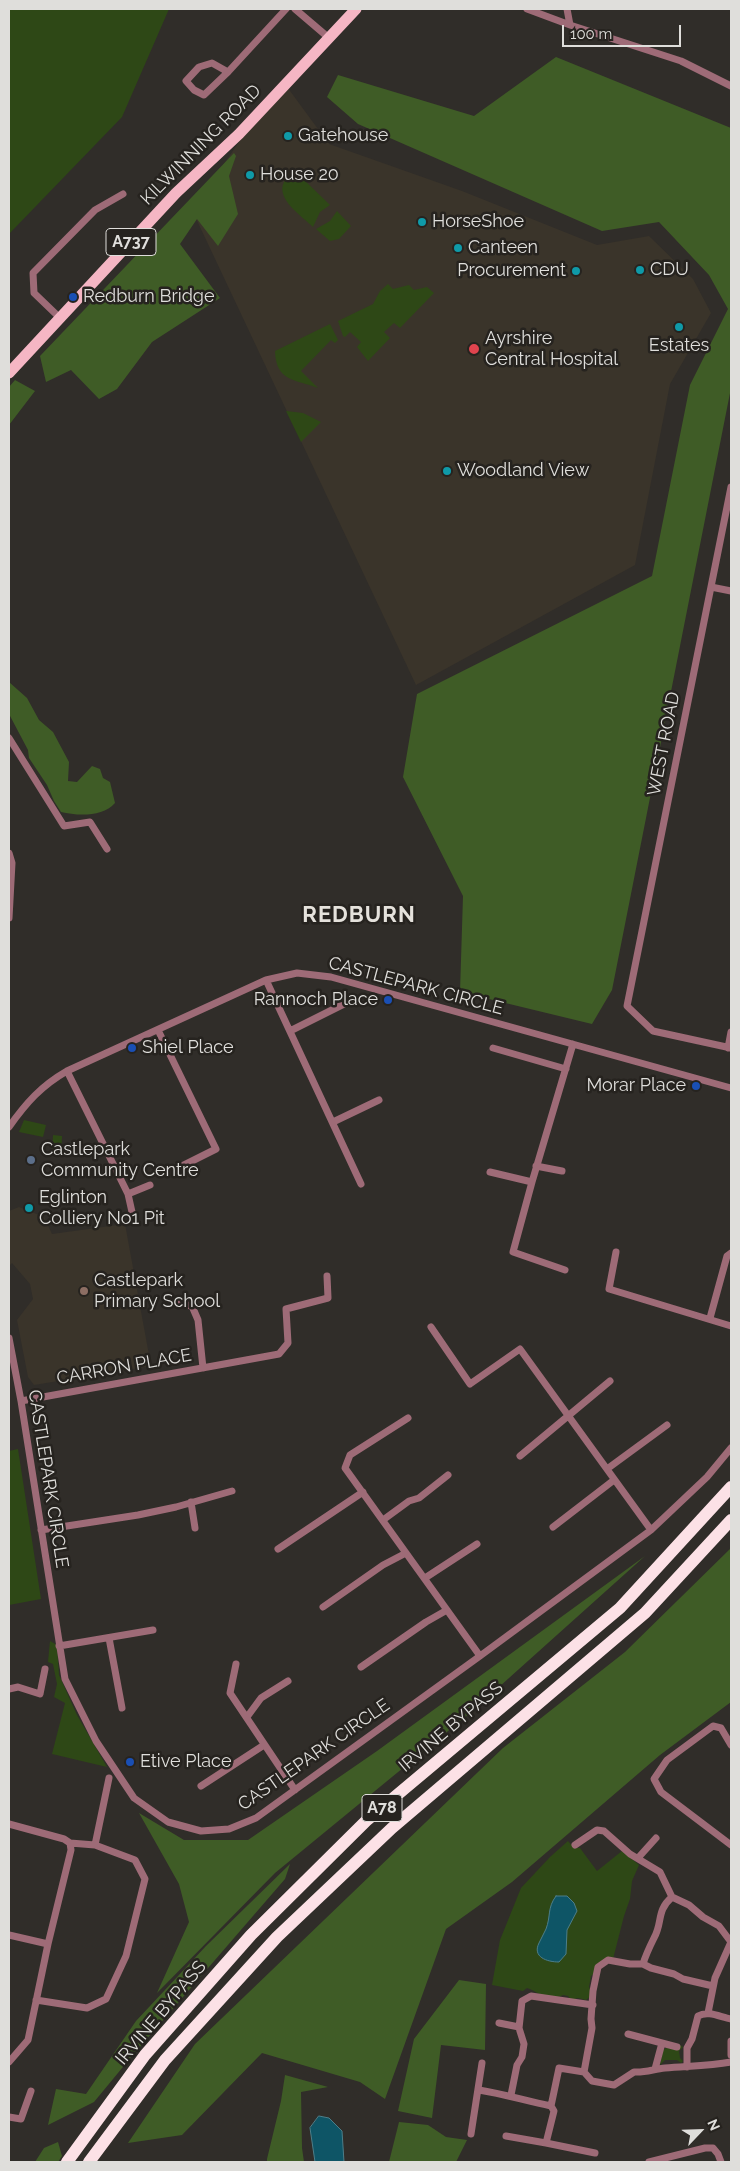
<!DOCTYPE html>
<html>
<head>
<meta charset="utf-8">
<style>
	body { margin:0 }
	#map { position:relative; width:740px; height:2171px; overflow:hidden; background:#302d29; font-family:Raleway,sans-serif }
	canvas { display:block }
	.frame { position:absolute; inset:0; border:10px solid #dfdedb; pointer-events:none }
	.north { position:absolute; left:675px; top:2106px; width:50px; height:50px; -webkit-text-stroke:4px #26231f; paint-order:stroke; rotate:66deg; font-size:14px; font-weight:700; line-height:20px; text-align:center; color:#dfdedb }
	.north::after { content:''; display:block; margin:auto; width:18px; height:22px; background:#dfdedb; clip-path:polygon(50% 0,100% 100%,50% 72%,0 100%) }
	.scale { position:absolute; left:562px; top:25px; width:119px; height:22px; box-sizing:border-box; border:2px solid #dfdedb; border-top:0; padding-left:6px; font-size:15px; line-height:18px; white-space:nowrap; color:#dfdedb; -webkit-text-stroke:4px #26231f; paint-order:stroke }
</style>
</head>
<body>
<div id="map">
<canvas width="740" height="2171"></canvas>
<div class="frame"></div>
<div class="north">N</div>
<div class="scale">100 m</div>
</div>
<script>
const context = document.querySelector('canvas').getContext('2d');
context.lineJoin = 'round';
function fillPath(path, color) { context.fillStyle = color; context.fill(path, 'evenodd'); }
function stroke(path, color, width, dash) { context.strokeStyle = color; context.lineWidth = width; context.lineCap = dash ? 'butt' : 'round'; context.setLineDash(dash || []); context.stroke(path); }
function label(font, color, halo, rows, align = 'center') {
  context.font = font + ' Raleway,sans-serif'; context.lineWidth = 5; context.setLineDash([]); context.textBaseline = 'middle'; context.strokeStyle = halo; context.fillStyle = color; for (const [text, x, y, turn = 0] of rows) {
    context.save(); context.translate(x, y); context.rotate((+turn || 0) * Math.PI / 180); context.textAlign = isNaN(turn) ? turn : align; if (halo) context.strokeText(text, 0, 0); context.fillText(text, 0, 0); context.restore();
  }
}
fillPath(new Path2D(`
	M282,80L329,144L462,191L597,245L649,236L693,279L711,313L670,384L635,565L416,685L192,210Z
	M19,1207L44,1217L52,1234L125,1224L151,1366L34,1385L28,1377L17,1320L33,1299L30,1284L12,1263L9,1266V1211Z`), '#3a342a');
fillPath(new Path2D(`
	M9,9H169L122,117L9,234Z
	M297,173L330,205L320,212L313,227C303,217 275,199 284,182C287,177 291,174 297,173Z
	M337,211L351,226L339,239L330,241L316,229L330,221Z
	M388,284L393,289L409,285L414,290L427,287L434,293L400,328L394,323L384,332L390,338L368,361L357,347L361,342L350,332L345,337L343,336L338,321L373,304L380,291Z
	M330,324L338,340L335,343L331,340L301,371L318,388C295,379 276,382 275,351Z
	M286,411L303,413L321,422L301,442Z
	M24,1120L46,1125L43,1137L19,1132Z
	M53,1135L62,1136L61,1156L52,1155Z
	M18,1449L41,1599L9,1605V1451Z
	M50,1641L57,1645L59,1675L77,1715L107,1767L52,1754L65,1703L54,1697L57,1684L53,1664L48,1662Z
	M568,1841L574,1848H580L597,1871L622,1851L639,1865L632,1881L630,1899L624,1916L613,1959L591,1976L589,1987L591,1991L590,1997L586,2000L578,1998L571,2000L568,1996L563,1995C548,2003 539,1992 527,1988L523,1991L492,1985L500,1940L521,1888L550,1857Z
	M680,2045L683,2047L679,2051L680,2058L683,2061L681,2063L677,2060H665L660,2065L663,2050L668,2047L679,2049Z`), '#2e4816');
fillPath(new Path2D(`
	M556,57L731,128V388L612,990L592,1024L460,992L463,896L403,777L417,694L652,576L690,385L728,309L709,275L659,222L602,231L358,124L327,97L338,75L474,116Z
	M234,153L236,156L229,176L238,214L218,246L197,219L180,244L220,298L152,342L117,389L99,399L71,370L46,382L40,356Z
	M15,380L35,391L9,425V387Z
	M9,682L27,698L39,720L53,732L69,762L68,781L77,782L92,766L100,769L103,778L110,782L115,803C103,817 78,816 61,812L54,801L47,785L29,758L28,750L9,714Z
	M731,1548V1702L660,1755L512,1882L446,1929L385,2099L360,2082L262,2053L182,2135L128,2143L195,2044L503,1748L625,1652Z
	M645,1556L470,1713L275,1873L157,1993L189,1922L179,1884L139,1813L184,1840H248L377,1751Z
	M290,1864L285,1879L132,2056L94,2102L48,2125L56,2089L86,2094L136,2021L206,1946Z
	M459,1980L486,1984L485,2050L441,2045L432,2118L398,2111L414,2039Z
	M285,2075L328,2087L301,2092L302,2148L304,2162H267V2159L281,2101Z
	M399,2122L428,2125L446,2137L467,2140L456,2162H389Z
	M58,2142L62,2156L58,2162H35L44,2148Z`), '#3f5c26');
const water = new Path2D(`
	M556,1896H567L574,1903L577,1911L567,1930L566,1954L559,1962C547,1962 532,1957 539,1943C541,1938 544,1934 546,1929C551,1916 547,1908 556,1896Z
	M319,2116L329,2118L342,2131L344,2162H315L310,2128Z`);
fillPath(water, '#0e5566');
stroke(water, '#4d7e89', 1);
stroke(new Path2D(`
	M295,9L329,38
	M527,9L570,25
	M567,9L570,25L681,61L731,86
	M228,72L212,63L199,67L186,81L194,90L204,95L228,72L286,9
	M60,318L34,293L33,273L95,210L123,194
	M731,487L627,1006L653,1031L731,1048
	M711,587L731,591
	M9,738L64,826L90,822L107,849
	M9,853L12,863L9,918
	M266,980L361,1184
	M158,1030L216,1149L176,1169
	M290,1031L348,1002
	M493,1048L566,1069
	M728,1048L731,1032
	M67,1071L128,1194L132,1212
	M333,1122L379,1100
	M9,1127C26,1103 41,1086 67,1071L266,980L297,973L331,977L731,1088
	M536,1166L562,1171
	M490,1172L532,1182
	M128,1194L150,1185
	M616,1252L609,1289L731,1326
	M565,1270L513,1252L532,1182L573,1044
	M171,1302L192,1306L198,1320L203,1368
	M710,1318L727,1256L731,1253
	M431,1327L470,1384L520,1349L651,1530
	M9,1338L21,1401L65,1679L96,1741L134,1798L168,1822L201,1831L229,1829L256,1818L480,1656L651,1530L707,1477L731,1448
	M21,1401L279,1354L288,1343L286,1309L328,1298L327,1276
	M408,1418L350,1455L345,1468L480,1656
	M520,1456L610,1381
	M607,1469L667,1425
	M191,1502L195,1528
	M383,1520L409,1501L419,1498L448,1475
	M553,1527L614,1480
	M41,1530L138,1515L176,1507L232,1491
	M278,1549L363,1492
	M425,1578L477,1544
	M323,1607L383,1565L406,1553
	M109,1638L122,1708
	M59,1646L153,1630
	M236,1664L230,1693L295,1790
	M361,1667L426,1622L447,1610
	M9,1689L18,1687L40,1694L45,1669
	M247,1717L261,1698L288,1681
	M731,1745L721,1728L713,1726L667,1760L654,1779L661,1792L731,1845
	M201,1786L264,1745
	M9,1824L64,1839L70,1843
	M95,1845L109,1778
	M575,1845L597,1830L604,1831L630,1854L660,1872L672,1897L689,1905L703,1917L719,1926L731,1942
	M638,1858L656,1838
	M9,1935L48,1944
	M643,1964C646,1954 650,1946 654,1938C663,1922 656,1911 672,1897
	M36,2000L87,2008L106,1999L126,1956L145,1879L135,1860L95,1845L70,1843
	M708,2013L715,1978L731,1942
	M499,2023L519,2027
	M628,2034L677,2047
	M731,2041V2055
	M9,2062L28,2040L48,1944L71,1850L70,1843
	M687,2067V2048L692,2039L698,2016C708,2010 720,2017 731,2019
	M655,2069L662,2043
	M584,2072L592,2028L591,2019L593,1991L598,1967L608,1960L630,1964H643L651,1968L674,1974L683,1979L713,1986
	M479,2090C504,2094 526,2101 551,2106
	M511,2095L517,2065L522,2057L524,2044L519,2028L522,2001L531,1996L593,2005
	M551,2106L559,2068L584,2072L592,2081L614,2085L634,2072C645,2073 654,2069 665,2068C687,2066 709,2066 731,2062
	M551,2106L554,2111L546,2143L595,2153
	M9,2117L21,2119L31,2091
	M471,2134L482,2063
	M506,2136L546,2143
	M649,2162L705,2148H713L718,2154L721,2162`), '#9e6b77', 7);
stroke(new Path2D(`
	M9,373L176,193L239,134L356,9`), '#f5b6c4', 11);
stroke(new Path2D(`
	M67,2162L145,2055L251,1935L366,1821L620,1608L731,1487
	M89,2162L165,2060L277,1937L392,1828L645,1613L731,1520`), '#fce1e6', 12);
for (const [x, y, r, color] of [
	[288,136,5,"#0f9aa8"],
	[250,175,5,"#0f9aa8"],
	[422,222,5,"#0f9aa8"],
	[458,248,5,"#0f9aa8"],
	[640,270,5,"#0f9aa8"],
	[576,271,5,"#0f9aa8"],
	[73,297,5,"#1a4fb4"],
	[679,327,5,"#0f9aa8"],
	[474,349,6,"#e0444e"],
	[447,471,5,"#0f9aa8"],
	[388,1000,5,"#1a4fb4"],
	[132,1048,5,"#1a4fb4"],
	[696,1086,5,"#1a4fb4"],
	[31,1160,5,"#5c6f8a"],
	[29,1208,5,"#0f9aa8"],
	[84,1291,5,"#8d6e63"],
	[130,1762,5,"#1a4fb4"]
]) { const dot = new Path2D(); dot.arc(x, y, r, 0, 2 * Math.PI); context.fillStyle = color; context.fill(dot); stroke(dot, '#26231f', 2); }
for (const [x, y, w] of [
	[131,242,50],
	[382,1808,40]
]) { const box = new Path2D(); box.roundRect(x - w / 2, y - 13.5, w, 27, 4); context.fillStyle = '#26231f'; context.fill(box); stroke(box, '#dfdedb', 1); }
label('bold 16px', '#dfdedb', null, [
	["A737",131,242],
	["A78",382,1808]
]);
label('18px', '#dfdedb', '#26231f', [
	["Gatehouse",298,136],
	["House 20",260,175],
	["HorseShoe",432,222],
	["Canteen",468,248],
	["CDU",650,270],
	["Procurement",566,271,"right"],
	["Redburn Bridge",83,297],
	["Ayrshire",485,339],
	["Central Hospital",485,360],
	["Estates",679,346,"center"],
	["Woodland View",457,471],
	["Rannoch Place",378,1000,"right"],
	["Shiel Place",142,1048],
	["Morar Place",686,1086,"right"],
	["Castlepark",41,1150],
	["Community Centre",41,1171],
	["Eglinton",39,1198],
	["Colliery No1 Pit",39,1219],
	["Castlepark",94,1281],
	["Primary School",94,1302],
	["Etive Place",140,1762]
], 'left');
label('18px', '#dfdedb', '#26231f', [
	["KILWINNING ROAD",201,145,-45],
	["WEST ROAD",664,744,-79],
	["CASTLEPARK CIRCLE",416,986,15],
	["CARRON PLACE",124,1367,-10],
	["CASTLEPARK CIRCLE",48,1479,81],
	["IRVINE BYPASS",451,1727,-40],
	["CASTLEPARK CIRCLE",314,1755,-35],
	["IRVINE BYPASS",161,2013,-50]
]);
context.letterSpacing = '1px';
label('bold 22px', '#e5e2dc', '#26231f', [
	["REDBURN",359,915]
]);
context.letterSpacing = '0px';
</script>
</body>
</html>
